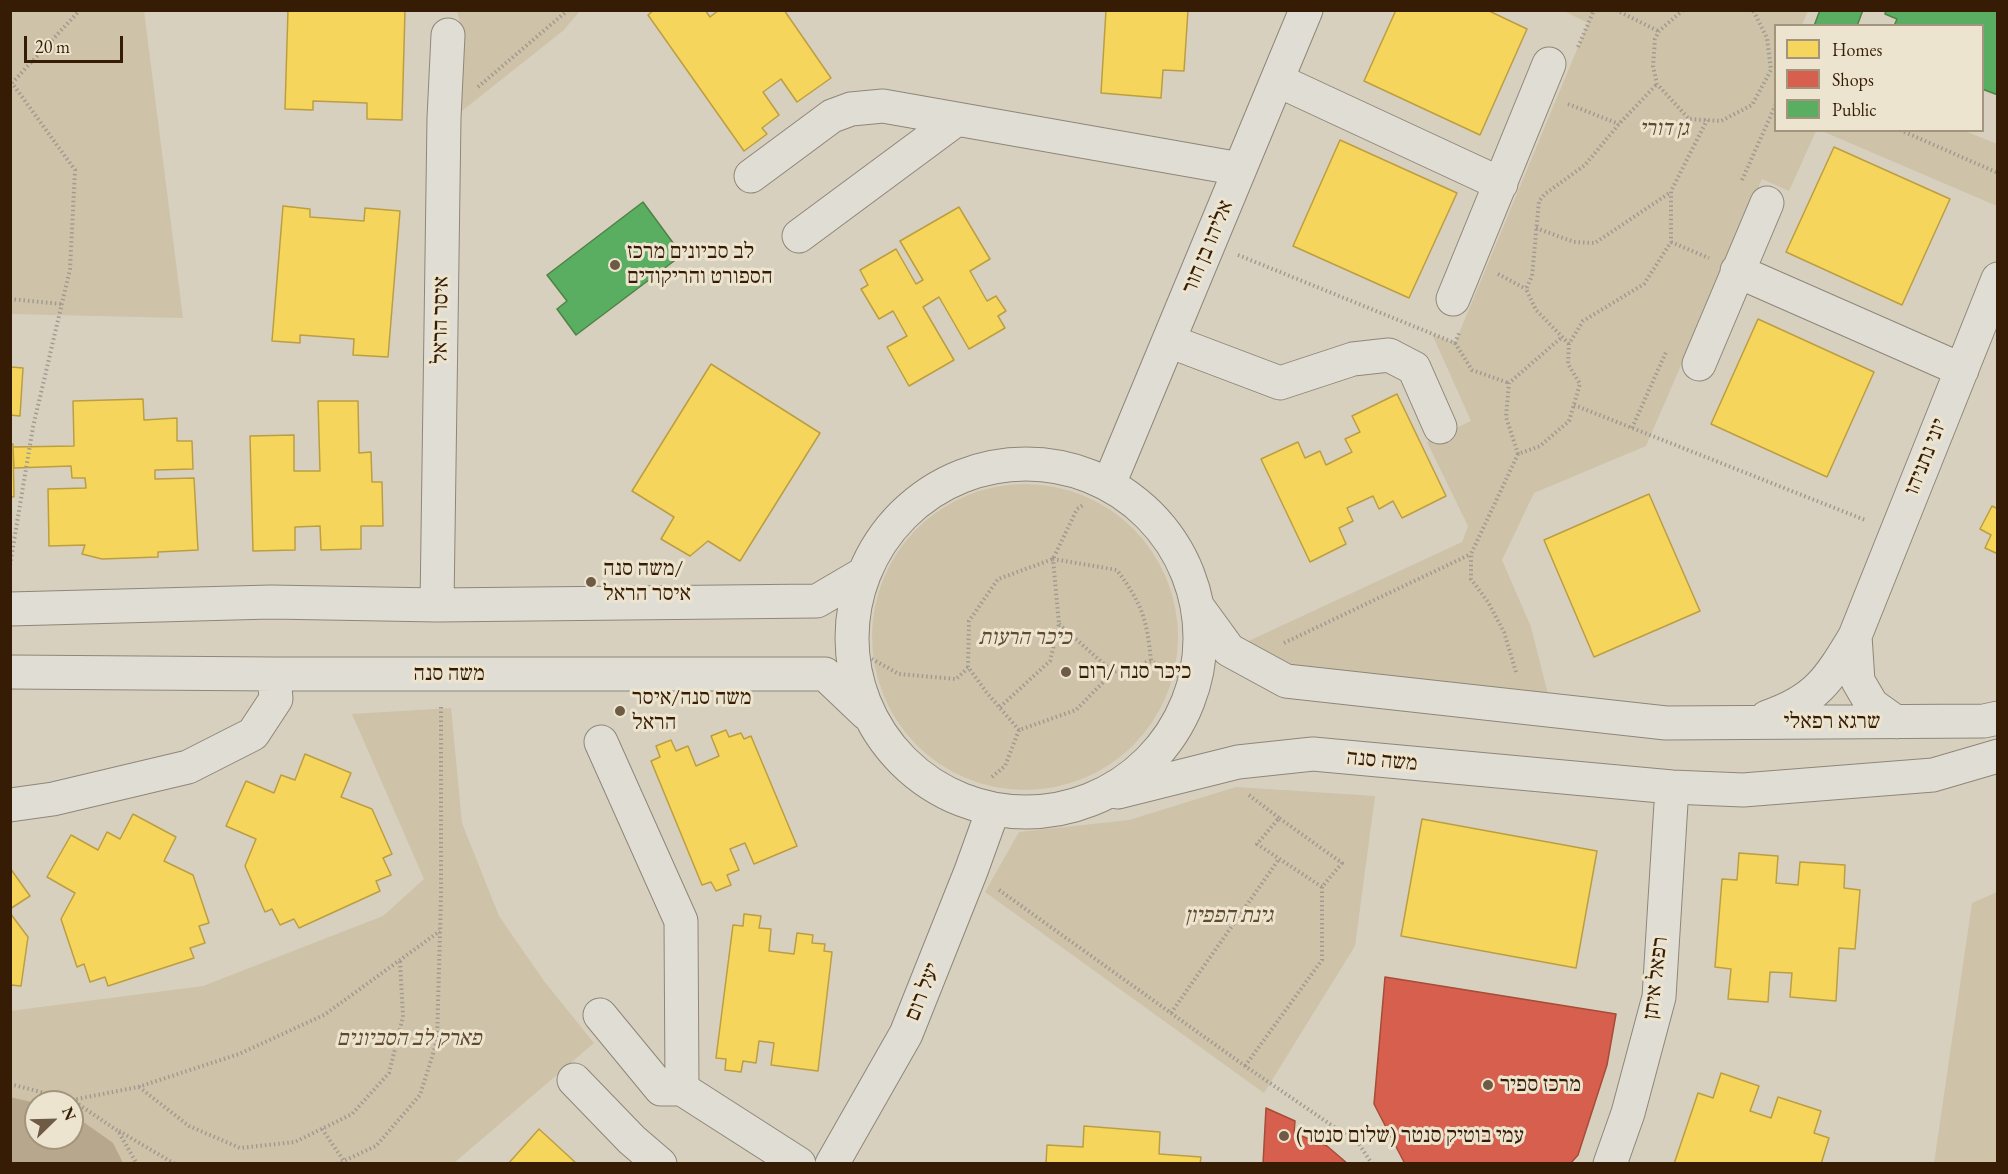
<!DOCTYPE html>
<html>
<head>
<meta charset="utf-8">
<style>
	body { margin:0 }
	#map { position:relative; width:2008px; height:1174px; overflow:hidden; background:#d8d0be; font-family:"EB Garamond",serif }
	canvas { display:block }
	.frame { position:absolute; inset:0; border:12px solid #361c04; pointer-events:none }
	.legend { position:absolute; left:1774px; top:24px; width:210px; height:108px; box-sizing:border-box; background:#ece4ce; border:2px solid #a3947d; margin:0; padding:8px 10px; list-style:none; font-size:18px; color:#361c04 }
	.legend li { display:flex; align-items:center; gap:12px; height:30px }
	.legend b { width:30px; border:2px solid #a3947d }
	.north { position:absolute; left:24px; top:1090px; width:60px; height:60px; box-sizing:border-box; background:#ece4ce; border:2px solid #a3947d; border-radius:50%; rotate:67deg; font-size:16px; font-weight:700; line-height:24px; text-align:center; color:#361c04 }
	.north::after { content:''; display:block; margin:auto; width:21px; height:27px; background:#6f5b45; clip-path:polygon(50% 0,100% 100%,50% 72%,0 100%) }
	.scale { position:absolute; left:24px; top:36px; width:99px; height:27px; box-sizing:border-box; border:3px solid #361c04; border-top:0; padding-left:8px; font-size:18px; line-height:21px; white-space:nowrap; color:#361c04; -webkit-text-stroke:4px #ece4ce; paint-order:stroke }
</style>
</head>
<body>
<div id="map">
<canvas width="2008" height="1174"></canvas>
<div class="frame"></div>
<ul class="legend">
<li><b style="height:16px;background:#f6d55c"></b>Homes</li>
<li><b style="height:16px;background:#d6604d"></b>Shops</li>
<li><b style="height:16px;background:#5aae61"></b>Public</li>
</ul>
<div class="north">N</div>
<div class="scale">20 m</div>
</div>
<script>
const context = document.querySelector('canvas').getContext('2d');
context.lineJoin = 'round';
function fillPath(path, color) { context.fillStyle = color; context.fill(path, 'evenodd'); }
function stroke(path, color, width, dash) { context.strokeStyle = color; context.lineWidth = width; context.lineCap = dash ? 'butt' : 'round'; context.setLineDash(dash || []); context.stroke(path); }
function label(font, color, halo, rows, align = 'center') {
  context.font = font + ' "EB Garamond","Frank Ruhl Libre",serif'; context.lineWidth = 6; context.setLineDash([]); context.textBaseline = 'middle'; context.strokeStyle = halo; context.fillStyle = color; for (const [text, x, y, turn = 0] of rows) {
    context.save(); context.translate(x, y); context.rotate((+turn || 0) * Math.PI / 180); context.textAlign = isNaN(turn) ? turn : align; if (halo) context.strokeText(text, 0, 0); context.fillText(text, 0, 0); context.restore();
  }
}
fillPath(new Path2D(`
	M11,10L144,11L183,318L11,314Z
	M457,11H580L564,30L458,114L460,22Z
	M1564,11H1808L1802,25L1776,26V130L1816,131L1789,191L1762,179L1646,446L1534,493L1502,560L1531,627L1552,710L1286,681L1229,650L1462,542L1468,526L1427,442L1471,421L1432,334L1455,343L1588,23Z
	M1822,131H1965L1997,144V206Z
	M872 637a153 153 0 1 1 306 0a153 153 0 1 1-306 0Z
	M451,708L462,823L499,916L544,981L594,1043L454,1163H11L10,1011L203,986L383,916L424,879L352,714ZM36,1102H72V1138H36Z
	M1236,787L1375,796L1355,946L1264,1093L985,892L1019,832L1129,820Z
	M1997,892V1163H1934L1972,903Z`), '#cec2a8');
fillPath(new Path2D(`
	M10,1097L36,1103V1138H72V1117L82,1121L113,1143L123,1163H11Z`), '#b6a78d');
const homes = new Path2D(`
	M288,10H405L402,120L367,119V103L313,101V110L285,109Z
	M654,10H705L710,17L719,10H784L831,78L797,102L781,79L763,92L779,115L762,128L767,134L744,151L648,15Z
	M1106,10H1188L1184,71L1163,70L1161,98L1101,93Z
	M1396,10H1487L1527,29L1480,135L1364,81Z
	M1340,140L1457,193L1409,298L1293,246Z
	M1834,147L1950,199L1902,305L1786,252Z
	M283,206L310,209V217L364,221L365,208L400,211L388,357L353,355L354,339L300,335V343L272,341Z
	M959,207L990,259L970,271L987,301L996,296L1006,311L998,316L1005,328L969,349L939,297L923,307L954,360L909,386L887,347L907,336L893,311L879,319L861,289L868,285L860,270L896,249L916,284L923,280L900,241Z
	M1758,319L1874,372L1827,477L1711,424Z
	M10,352L11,367L23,368L20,416L10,415Z
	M711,364L820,433L740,561L708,541L690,556L661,539L674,517L632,491Z
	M1397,394L1446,496L1402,518L1393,501L1379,509L1373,496L1347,508L1353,521L1339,528L1346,544L1310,562L1261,459L1298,442L1305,458L1320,451L1326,465L1352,452L1345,439L1360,432L1352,416Z
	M143,399L144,420L177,418V441H192L193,469L155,470V479L194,478L198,550L158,552V557L102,559L82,554L85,545L49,546L48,489L86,488L85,478H72L71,466L14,468L13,447L74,446L73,401Z
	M318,401H358L359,453L371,452L372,482H382L383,526H361V549L321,550L320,526L295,527V550L253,551L250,436L294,435V471H320Z
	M10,444H13V447L14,497L10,496Z
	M1649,494L1700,611L1594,657L1544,540Z
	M1992,506L1998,509V554L1985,548L1991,535L1980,529Z
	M726,730L729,737L741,733L744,739L751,736L797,846L754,864L745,843L730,849L739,870L727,875L731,885L716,891L711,882L702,885L651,761L660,757L656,746L671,740L676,751L688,746L696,766L719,756L711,736Z
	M305,754L351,773L341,797L372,809L392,854L383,858L391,875L376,881L380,891L299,928L294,919L280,925L272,909L265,912L245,866L256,839L226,826L246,781L274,793L281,775L295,780Z
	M133,814L176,837L164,861L193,875L209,923L199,926L205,943L190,948L194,958L108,986L105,977L90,982L84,964L77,967L61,919L75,893L47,877L71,835L98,850L107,832L120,839Z
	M1422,819L1597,851L1576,968L1401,936Z
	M1739,853L1778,856L1776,883L1798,885L1800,862L1845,865L1844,888L1860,890L1855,949L1839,948L1836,1001L1790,997L1792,973L1770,972L1768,1002L1728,999L1731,969L1715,967L1722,879L1737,880Z
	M10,868L30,896L10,909Z
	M10,913L28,937L21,986L11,985L10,989Z
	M744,914L761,916L759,928L771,929L769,951L794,954L797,933L813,935L812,943L825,944L824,951L832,952L818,1071L771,1065L774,1043L759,1041L756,1063L743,1061L741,1072L725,1070L726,1059L716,1058L733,925L743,926Z
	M1721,1073L1759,1086L1750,1111L1771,1118L1778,1097L1821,1111L1814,1133L1829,1138L1821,1164H1674L1698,1093L1713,1098Z
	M1084,1126L1160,1132L1159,1154L1201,1157L1200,1164H1046L1047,1145L1083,1147Z
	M539,1129L576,1163L575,1164H508Z`);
fillPath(homes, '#f6d55c');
stroke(homes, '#bc9e42', 1.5);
const shops = new Path2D(`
	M1385,977L1616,1014L1607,1065L1578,1155L1570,1164H1405L1374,1104Z
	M1266,1108L1295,1121L1294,1133L1327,1146L1348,1164H1263Z`);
fillPath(shops, '#d6604d');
stroke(shops, '#a64c37', 1.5);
const public = new Path2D(`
	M1820,10H1863L1857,26H1814Z
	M1886,10H1998V95L1982,89V26H1894L1897,19L1885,14Z
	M643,202L682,255L576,335L557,309L567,301L547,275Z`);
fillPath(public, '#5aae61');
stroke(public, '#4f8245', 1.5);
const minor = new Path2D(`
	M1277,80L1501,184
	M751,176L832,116L851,109L883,106L1240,169
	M799,236L957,119
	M1737,271L1962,370
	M1453,299L1549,64
	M1169,341L1280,383L1353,359L1389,355L1414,368L1440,427
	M1699,364L1767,203
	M852 638a174 174 0 1 1 348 0a174 174 0 1 1-348 0Z
	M1109,484L1306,10
	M437,605L444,118L448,35
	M1197,606L1229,650L1286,681L1666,723L1984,721L1998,718
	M10,609L271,602L437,605L817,601L863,574
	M1855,636L1858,681L1872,705L1896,722
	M10,672L274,674H825L866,713
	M1767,717C1817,700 1829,679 1855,636L1998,279
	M601,742L681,921L682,1089L799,1164
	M1118,792L1238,762L1313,754L1672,787L1743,790L1933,775L1998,756
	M10,805L53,799L188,767L253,734L276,699L274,674
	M600,1015L661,1089H682
	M574,1080L632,1140L660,1164
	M832,1164L906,1034L971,871L993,810
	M1610,1164L1628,1113L1659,997L1672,787`);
stroke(minor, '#8e8679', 35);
stroke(new Path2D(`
	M1616,10L1658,31
	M1683,10L1659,31L1655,39L1653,66L1657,84L1689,119L1721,121L1752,105L1771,70L1767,38L1753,10
	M1578,47L1594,10
	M478,87L568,10
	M1568,104L1619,124
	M1900,130L1998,173
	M1742,180L1776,104
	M1536,228L1574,242L1595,243L1671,192
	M1671,242L1709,258
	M1238,255L1455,343L1460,331
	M1498,274L1526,289
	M10,299L61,304
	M1455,343L1472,370L1509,383
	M1569,344L1536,310L1526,289L1532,276L1539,201L1545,194L1585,165L1619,124L1657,84
	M1574,405L1865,520
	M1632,428L1666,352
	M1518,454L1506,417L1509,383L1562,337
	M10,565L33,427L70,269L75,170L12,83L80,10
	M1059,624L1113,672
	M1284,643L1471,554
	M852,648L899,674L956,679L968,668
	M1516,672L1504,632L1488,602L1471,579V554L1518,454L1540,446L1569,421L1580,384L1568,364L1569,344L1583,321L1644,284L1671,242V191L1707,120
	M1000,707L1050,661L1059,624L1053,559L1117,570C1142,604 1147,619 1151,661
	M1019,730L987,693L968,667L969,621L998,579L1053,559L1077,509L1083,505
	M992,777L1005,766L1019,730L1076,710L1113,672L1151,661L1194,685
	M1249,795L1279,818
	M999,890L1245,1066L1359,1144L1372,1164
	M1171,1013L1279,859
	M1245,1066L1322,960V887L1342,863L1279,818L1257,844L1322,887
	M10,1084L72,1100L118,1131L137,1164
	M139,1087L189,1126L240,1148L295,1142L352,1114L389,1073L403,1017L400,960
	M72,1100L138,1087L239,1054L324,1015L440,931
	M322,1129L346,1164
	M119,1131L175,1164
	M337,1164L376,1146L420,1095L437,1041L441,897V707`), '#a19a91', 4, [1.5, 3]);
stroke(minor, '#e0ddd4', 33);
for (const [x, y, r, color] of [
	[615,265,6,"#6f5b45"],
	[591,582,6,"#6f5b45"],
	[1066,672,6,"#6f5b45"],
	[620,711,6,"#6f5b45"],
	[1488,1085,6,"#6f5b45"],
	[1284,1136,6,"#6f5b45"]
]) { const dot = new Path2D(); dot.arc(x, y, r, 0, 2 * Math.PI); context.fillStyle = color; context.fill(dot); stroke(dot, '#ece4ce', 2); }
label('italic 22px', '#614a30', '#ece4ce', [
	["גן דורי",1664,129],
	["כיכר הרעות",1025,638],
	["גינת הפפיון",1229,916],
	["פארק לב הסביונים",409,1039]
]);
label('22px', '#361c04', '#ece4ce', [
	["אליהו בן חור",1208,247,-67],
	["איסר הראל",441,320,-89],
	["יוני נתניהו",1926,457,-68],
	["משה סנה",449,674],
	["שרגא רפאלי",1832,722],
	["משה סנה",1382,761,5],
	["רפאל איתן",1656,978,-83],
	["יעל רום",923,992,-68]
]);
label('22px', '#361c04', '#ece4ce', [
	["לב סביונים מרכז",627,252],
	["הספורט והריקודים",627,277],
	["משה סנה/",603,569],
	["איסר הראל",603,594],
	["כיכר סנה /רום",1078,672],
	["משה סנה/איסר",632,698],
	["הראל",632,723],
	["מרכז ספיר",1500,1085],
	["עמי בוטיק סנטר (שלום סנטר)",1296,1136]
], 'left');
</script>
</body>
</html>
